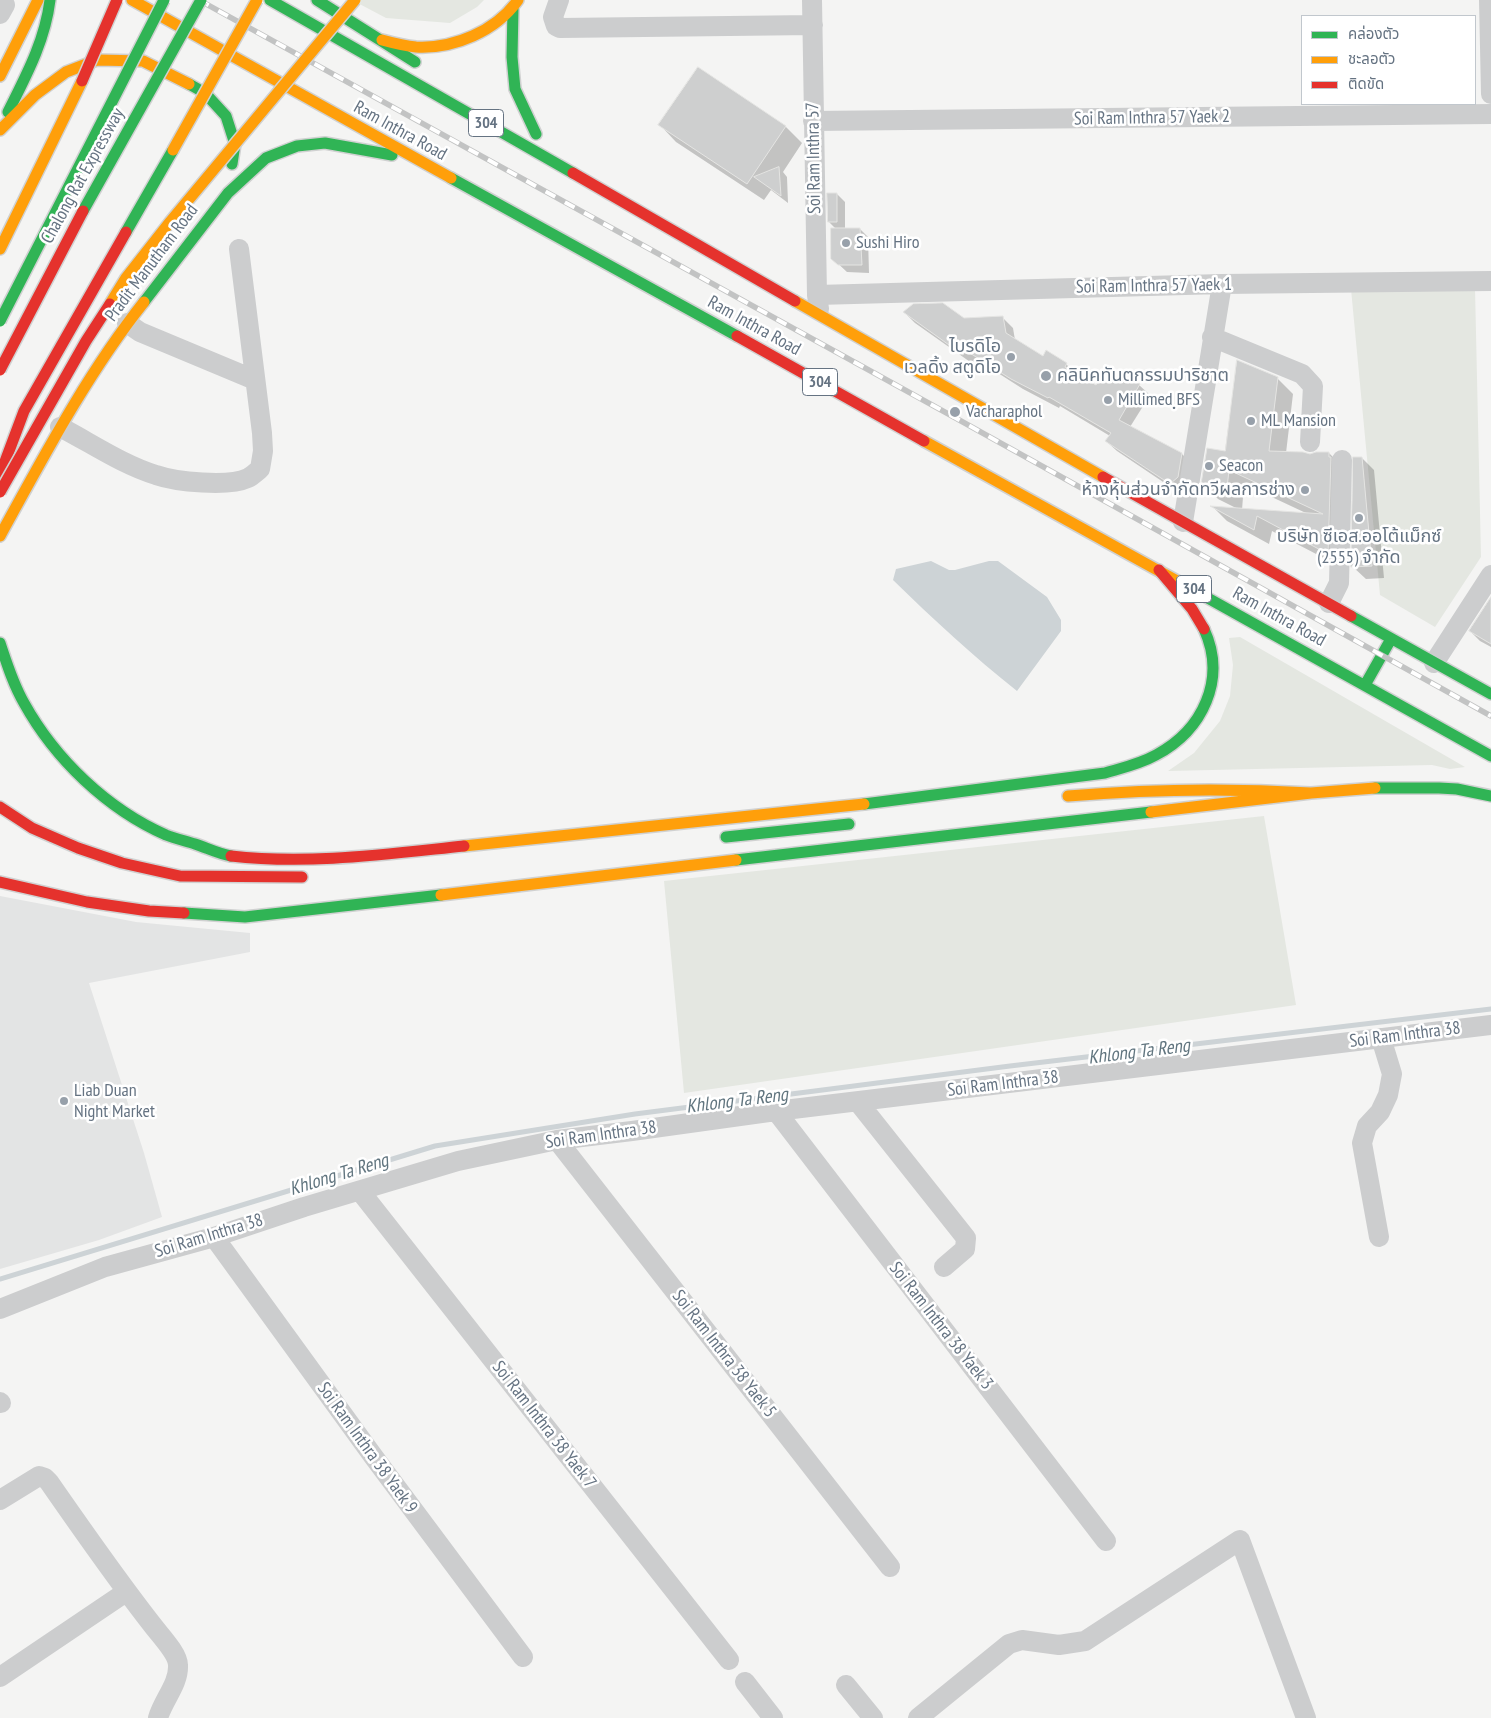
<!DOCTYPE html>
<html>
<head>
<meta charset="utf-8">
<style>
	body { margin:0 }
	#map { position:relative; width:1491px; height:1718px; overflow:hidden; background:#f4f4f3; font-family:"PT Sans Narrow","Noto Sans Thai",sans-serif }
	canvas { display:block }
	.legend { position:absolute; left:1301px; top:15px; width:175px; height:90px; box-sizing:border-box; background:#fff; border:1px solid #c1c7cd; margin:0; padding:6px 9px; list-style:none; font-size:15px; color:#657382 }
	.legend li { display:flex; align-items:center; gap:10px; height:25px }
	.legend b { width:25px; border:1px solid #c1c7cd }
</style>
</head>
<body>
<div id="map">
<canvas width="1491" height="1718"></canvas>
<ul class="legend">
<li><b style="height:6px;background:#30b455"></b>คล่องตัว</li>
<li><b style="height:6px;background:#ff9f0a"></b>ชะลอตัว</li>
<li><b style="height:6px;background:#e5322d"></b>ติดขัด</li>
</ul>
</div>
<script>
const context = document.querySelector('canvas').getContext('2d');
context.lineJoin = 'round';
function fillPath(path, color) { context.fillStyle = color; context.fill(path, 'evenodd'); }
function stroke(path, color, width, dash) { context.strokeStyle = color; context.lineWidth = width; context.lineCap = dash ? 'butt' : 'round'; context.setLineDash(dash || []); context.stroke(path); }
function label(font, color, halo, rows, align = 'center') {
  context.font = font + ' "PT Sans Narrow","Noto Sans Thai",sans-serif'; context.lineWidth = 5; context.setLineDash([]); context.textBaseline = 'middle'; context.strokeStyle = halo; context.fillStyle = color; for (const [text, x, y, turn = 0] of rows) {
    context.save(); context.translate(x, y); context.rotate((+turn || 0) * Math.PI / 180); context.textAlign = isNaN(turn) ? turn : align; if (halo) context.strokeText(text, 0, 0); context.fillText(text, 0, 0); context.restore();
  }
}
fillPath(new Path2D(`
	M0,896L136,922L250,933V952L89,983L144,1153L162,1217L99,1240L0,1269Z`), '#e3e4e4');
fillPath(new Path2D(`
	M352,0H484L477,7L450,23L386,18Z
	M1475,288L1481,557L1435,627L1380,595L1351,289Z
	M1240,637L1465,767L1450,769L1432,765L1168,771L1194,753L1220,721L1230,696L1233,665L1229,638Z
	M1264,816L1296,1005L684,1093L664,881Z`), '#e4e7e1');
fillPath(new Path2D(`
	M931,561L949,570H955L989,561H998L1047,597L1061,620V631L1017,691C973,656 933,619 893,580L896,569Z`), '#cdd3d6');
fillPath(new Path2D(`
	M698,68L786,127L802,143L783,172L787,177L788,203L771,190L764,200L676,142L660,125Z
	M837,194L845,202V229H860L868,237L869,273L847,272L832,258L836,229L829,222Z
	M905,313L963,319L1003,318L1013,328L1015,340L1043,357L1046,352L1066,364L1077,375L1096,387L1139,385L1150,395L1130,427L1182,454L1192,464L1181,494L1117,451L1106,441L1110,436L1060,406L1059,408L1023,389L976,359L973,364L915,323Z
	M1277,378L1293,394L1286,453L1310,455L1329,453L1344,468L1343,568L1272,531L1269,544L1227,521L1214,508L1238,509L1218,499L1203,483ZM1244,484L1308,514L1242,510Z
	M1362,458L1374,470L1384,578L1366,579L1353,567Z
	M1491,599V647L1480,641L1470,631Z`), '#0003');
stroke(new Path2D(`
	M0,1279L435,1146L635,1114L1010,1066L1491,1009`), '#cdd3d6', 5);
const building = new Path2D(`
	M698,67L786,126L747,184L658,125Z
	M779,167L781,196L754,177Z
	M827,193H837V222H828Z
	M831,228H860L862,265H838L831,259Z
	M943,303L964,318L1003,316L1006,333L1043,356L1046,350L1067,363L1065,367L1096,385L1107,365L1140,384L1119,420L1182,453L1178,477L1170,484L1105,441L1111,433L1049,397L1048,398L1011,379L965,350L963,355L903,312L913,304Z
	M1237,360L1278,377L1269,451L1303,452L1310,454L1316,452H1329V457H1331L1328,554L1257,516L1254,530L1210,506L1323,514L1229,470L1226,497L1201,484L1207,448L1225,451Z
	M1353,457H1362L1372,566L1351,567Z
	M1491,597V644L1469,631Z`);
fillPath(building, '#cecfcf');
stroke(building, '#e4e4e2', 1);
const fast = new Path2D(`
	M270,0L573,173
	M317,0L415,62
	M513,9L512,57L515,89L536,134
	M189,84L205,93L226,116L235,144L232,164
	M8,112C26,76 45,41 50,0
	M451,178L737,336
	M126,232L173,150
	M144,302L228,193L266,158L297,146L325,143L392,155
	M1188,587L1491,756
	M1351,616L1491,694
	M0,643C7,664 13,684 24,703C55,759 107,809 166,835C176,839 186,841 195,844C207,848 219,854 231,856
	M1365,685L1391,639
	M1375,788H1439L1457,789L1491,796
	M864,804L1105,773C1122,768 1140,764 1156,755C1203,730 1227,679 1204,629
	M726,837L849,824
	M736,860L1151,812
	M184,913L245,917L441,895`);
const slow = new Path2D(`
	M132,0L451,178
	M382,40C393,43 405,46 416,47C454,49 496,31 518,0
	M0,76L38,0
	M0,130L35,95L66,72L97,60L143,61L189,84
	M0,249L82,81
	M795,301L1103,477
	M924,441L1188,587
	M0,536C44,456 87,374 144,302
	M1068,796C1149,789 1230,788 1311,793
	M1151,812L1311,793L1375,788
	M464,846L864,804
	M441,895L736,860`);
const jam = new Path2D(`
	M573,173L795,301
	M737,336L924,441
	M0,475L24,411L126,232
	M1103,477L1351,616
	M1159,570L1192,609L1204,629
	M0,807L32,828L78,848L122,863L180,876L302,877
	M231,856C309,865 387,854 464,846
	M0,882L87,902L149,911L184,913`);
stroke(fast, '#d0d1d1', 14);
stroke(slow, '#d0d1d1', 14);
stroke(jam, '#d0d1d1', 14);
stroke(new Path2D(`
	M559,0L553,17L556,26L560,28L813,25
	M812,0L817,295L819,309
	M1489,0L1491,94
	M0,14L5,5
	M813,121L1491,114
	M817,295L1222,284L1491,281
	M127,323L140,332L255,380
	M1212,337L1302,374L1313,386L1310,442
	M60,427C91,443 123,465 156,475C176,482 229,487 248,478C252,476 256,472 260,469L263,451L262,433L239,249
	M1183,522L1222,284
	M1329,603L1339,583L1342,460
	M1434,663L1491,575
	M858,1102L966,1238L965,1249L944,1267
	M776,1111L1106,1541
	M557,1140L890,1567
	M360,1191L729,1660
	M214,1237L373,1456L523,1657
	M1379,1237L1362,1143L1367,1126L1380,1112L1388,1095L1392,1074L1381,1038
	M0,1309L105,1267L214,1237L304,1207L458,1161L557,1140L632,1131L776,1111L1491,1025
	M0,1402L1,1403
	M0,1500L39,1476L45,1478L49,1482C83,1531 117,1580 154,1627C161,1636 178,1654 178,1665C179,1684 163,1700 158,1718
	M0,1677L126,1592
	M745,1682L773,1718
	M846,1685L873,1718
	M918,1718L1009,1644L1022,1640L1059,1645L1085,1641L1240,1540L1306,1718`), '#cccdce', 20);
stroke(fast, '#30b455', 11);
stroke(slow, '#ff9f0a', 11);
stroke(jam, '#e5322d', 11);
const rail = new Path2D(`
	M199,0L952,416L1491,716`);
stroke(rail, '#c2c3c3', 5.5);
stroke(rail, '#fff', 4, [11]);
const fastBridge = new Path2D(`
	M83,211L201,0
	M0,321L164,0`);
const slowBridge = new Path2D(`
	M173,150L257,0
	M110,304L126,278L170,222L355,0`);
const jamBridge = new Path2D(`
	M82,81L117,0
	M0,370L83,211
	M0,492L86,341L110,304`);
stroke(fastBridge, '#d0d1d1', 14, []);
stroke(slowBridge, '#d0d1d1', 14, []);
stroke(jamBridge, '#d0d1d1', 14, []);
stroke(fastBridge, '#30b455', 11);
stroke(slowBridge, '#ff9f0a', 11);
stroke(jamBridge, '#e5322d', 11);
for (const [x, y, r, color] of [
	[846,243,5,"#97a0aa"],
	[1011,357,5,"#97a0aa"],
	[1046,376,6,"#97a0aa"],
	[1108,400,5,"#97a0aa"],
	[955,412,6,"#97a0aa"],
	[1251,421,5,"#97a0aa"],
	[1209,466,5,"#97a0aa"],
	[1305,490,5,"#97a0aa"],
	[1359,518,5,"#97a0aa"],
	[64,1101,5,"#97a0aa"]
]) { const dot = new Path2D(); dot.arc(x, y, r, 0, 2 * Math.PI); context.fillStyle = color; context.fill(dot); stroke(dot, '#fff', 2); }
for (const [x, y, w] of [
	[486,123,35],
	[820,382,35],
	[1194,589,35]
]) { const box = new Path2D(); box.roundRect(x - w / 2, y - 13.5, w, 27, 4); context.fillStyle = '#fff'; context.fill(box); stroke(box, '#657382', 1); }
label('bold 16px', '#657382', null, [
	["304",486,123],
	["304",820,382],
	["304",1194,589]
]);
label('18px', '#657382', '#fff', [
	["Soi Ram Inthra 57 Yaek 2",1152,118,-1],
	["Ram Inthra Road",400,131,29],
	["Soi Ram Inthra 57",814,158,-91],
	["Chalong Rat Expressway",83,176,-61],
	["Pradit Manutham Road",152,263,-53],
	["Soi Ram Inthra 57 Yaek 1",1154,286,-1],
	["Ram Inthra Road",754,326,29],
	["Ram Inthra Road",1279,617,29],
	["Soi Ram Inthra 38",1405,1035,-7],
	["Soi Ram Inthra 38",1003,1084,-7],
	["Soi Ram Inthra 38",601,1135,-8],
	["Soi Ram Inthra 38",209,1236,-17],
	["Soi Ram Inthra 38 Yaek 3",941,1326,52],
	["Soi Ram Inthra 38 Yaek 5",724,1354,52],
	["Soi Ram Inthra 38 Yaek 7",544,1425,52],
	["Soi Ram Inthra 38 Yaek 9",367,1448,54]
]);
label('18px', '#657382', '#fff', [
	["Sushi Hiro",856,243],
	["ไบรดิโอ",1001,347,"right"],
	["เวลดิ้ง สตูดิโอ",1001,368,"right"],
	["คลินิคทันตกรรมปาริชาต",1057,376],
	["Millimed ฺBFS",1118,400],
	["Vacharaphol",966,412],
	["ML Mansion",1261,421],
	["Seacon",1219,466],
	["ห้างหุ้นส่วนจำกัดทวีผลการช่าง",1295,490,"right"],
	["บริษัท ซีเอส.ออโต้แม็กซ์",1359,537,"center"],
	["(2555) จำกัด",1359,558,"center"],
	["Liab Duan",74,1091],
	["Night Market",74,1112]
], 'left');
label('italic 19px', '#61757f', '#fff', [
	["Khlong Ta Reng",1139,1052,-7],
	["Khlong Ta Reng",737,1101,-7],
	["Khlong Ta Reng",339,1175,-17]
]);
</script>
</body>
</html>
